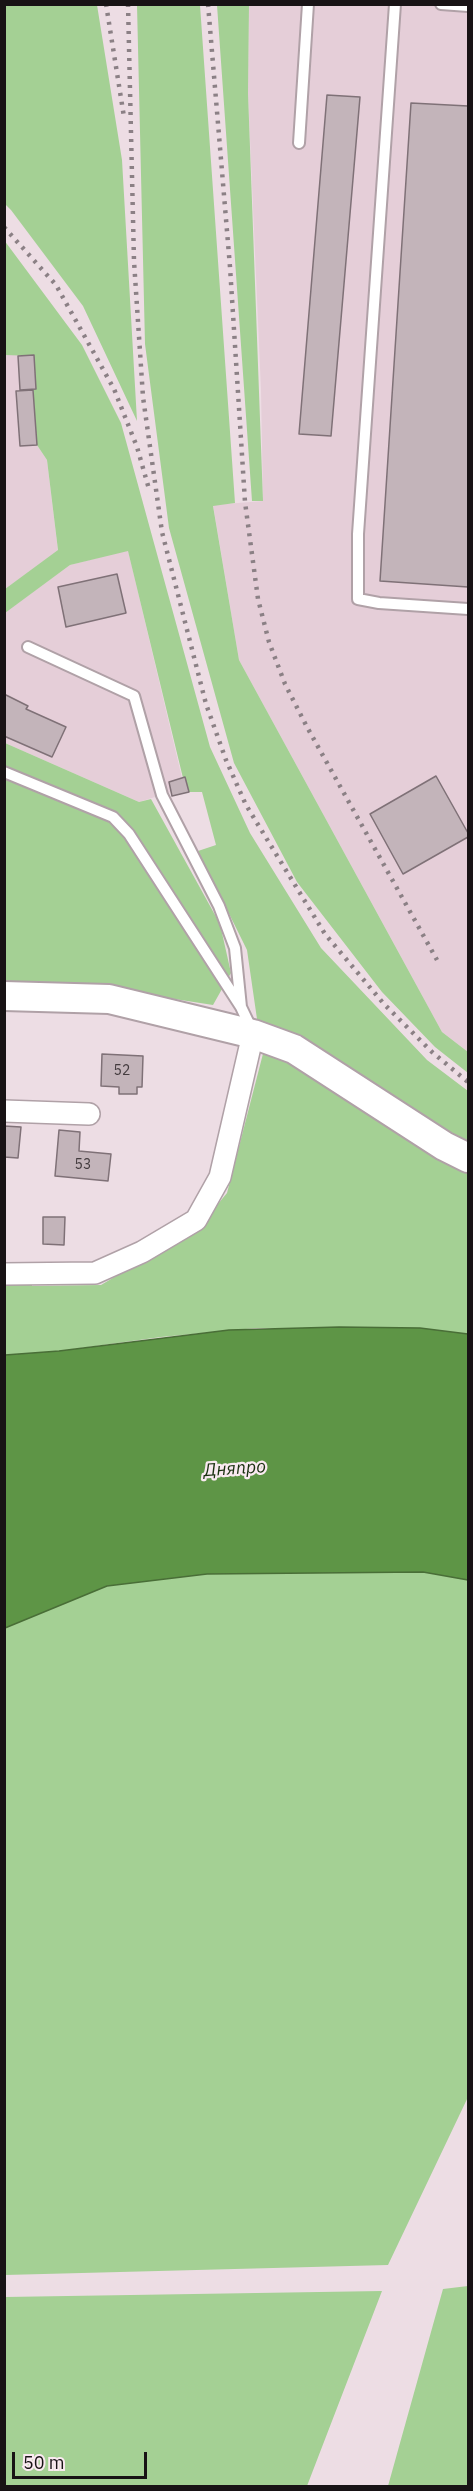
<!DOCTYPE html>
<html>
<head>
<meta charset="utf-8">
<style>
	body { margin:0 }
	#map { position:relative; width:473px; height:2491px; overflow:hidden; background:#eddde4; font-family:"IBM Plex Sans",sans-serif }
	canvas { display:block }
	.frame { position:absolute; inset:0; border:6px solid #181315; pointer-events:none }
	.scale { position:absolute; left:12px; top:2452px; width:135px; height:27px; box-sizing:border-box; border:3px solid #181315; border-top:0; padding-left:8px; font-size:18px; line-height:21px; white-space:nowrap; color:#181315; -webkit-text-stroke:4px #faeaf1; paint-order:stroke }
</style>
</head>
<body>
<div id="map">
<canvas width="473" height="2491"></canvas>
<div class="frame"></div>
<div class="scale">50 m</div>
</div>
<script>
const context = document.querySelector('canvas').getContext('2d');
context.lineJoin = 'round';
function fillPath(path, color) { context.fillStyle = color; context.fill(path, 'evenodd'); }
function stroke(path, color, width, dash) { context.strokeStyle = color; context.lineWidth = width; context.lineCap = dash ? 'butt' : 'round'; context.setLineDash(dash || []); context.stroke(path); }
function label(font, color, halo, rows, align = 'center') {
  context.font = font + ' "IBM Plex Sans",sans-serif'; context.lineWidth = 4.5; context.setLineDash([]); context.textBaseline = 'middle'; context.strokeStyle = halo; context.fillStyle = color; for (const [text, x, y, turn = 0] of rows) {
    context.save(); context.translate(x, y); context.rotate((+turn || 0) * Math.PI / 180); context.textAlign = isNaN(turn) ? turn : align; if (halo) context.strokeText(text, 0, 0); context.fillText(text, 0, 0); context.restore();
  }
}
fillPath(new Path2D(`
	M249,5H468V1052L442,1032L239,660L213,505L263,501L261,390L248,93Z
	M5,355H34L36,389H33L37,445L47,460L58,551L5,589Z
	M128,550L182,778L185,777L189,792L172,796L171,792L139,802L5,743L4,613L70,565Z`), '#e5ced8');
fillPath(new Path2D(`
	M4,5H97L122,160L137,421L83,306L11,210L5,204Z
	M137,5H200L235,503L213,506L239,660L442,1032L468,1052V1073L435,1047L382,992L297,882L234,763L169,528L145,344Z
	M217,5H249L248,93L263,501H252Z
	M4,240L82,345L121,423L210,747L250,833L321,948L427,1060L468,1091V1149L311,1048L257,1019L247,950L198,851L216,845L202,792H189L185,778H183L128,551L70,565L5,613V589L58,550L47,460L37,445L33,389H36L34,356L5,355Z
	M5,743L139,802L151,799L220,924L231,973L213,1005L104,988L5,987Z
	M265,1046L468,1171V1334L420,1328H256L161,1337L59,1351L5,1355V1271L30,1272L32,1286L101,1285L199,1227L227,1193Z
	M423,1572L468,1580V2097L388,2265L5,2275L4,1628L107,1586L207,1574Z
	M468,2286V2486H388L443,2289Z
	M382,2291L307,2486H5V2297Z`), '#a4d094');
const water = new Path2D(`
	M339,1327L420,1328L468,1334V1580L423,1572L207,1574L107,1586L5,1628V1355L59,1351L229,1330Z`);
fillPath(water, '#5e9546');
stroke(water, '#496e37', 1.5);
const building = new Path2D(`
	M327,95L360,97L331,436L299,434Z
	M411,103L468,106V587L380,581Z
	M34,355L36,389L20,390L18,356Z
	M33,390L37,445L20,446L16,391Z
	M117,574L126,613L66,627L58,587Z
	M4,694L28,706L26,709L66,727L52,757L4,736Z
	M436,776L468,833V837L403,874L370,814Z
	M185,777L189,792L172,796L169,782Z
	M102,1054L143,1056L142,1087H137V1094H119V1087L101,1086Z
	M4,1126L21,1127L18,1158L4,1157Z
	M59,1130L80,1132L79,1151L111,1154L108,1181L55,1176Z
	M43,1217H65L64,1245L43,1244Z`);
fillPath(building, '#c3b4ba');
stroke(building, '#7f7177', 1.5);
const lane = new Path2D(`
	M395,4L358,534V599L379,603L468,609
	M441,4L468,6
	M299,143L308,4
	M28,647L134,696L162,795L219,906L235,948L241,1007
	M4,772L113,817L129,834L241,1007L251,1028`);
const street = new Path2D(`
	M4,1111L89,1114
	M4,1274L95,1273L142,1252L196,1220L220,1177L253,1034`);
const secondary = new Path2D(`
	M4,996L109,999L253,1034L294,1049L444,1146L468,1158`);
stroke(lane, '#b0a1a7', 14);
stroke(street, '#b0a1a7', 24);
stroke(secondary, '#b0a1a7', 32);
stroke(lane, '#fff', 10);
stroke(street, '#fff', 21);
stroke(secondary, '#fff', 28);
stroke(new Path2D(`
	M106,4L124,117
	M128,4L134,261L143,397L162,532L206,704L226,760L246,805L325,934L384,1004L432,1052L468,1082
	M208,4L230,267L245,502L258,599L269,642L285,684L307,727L437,960
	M4,227L56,285L114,389L137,447L149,489`), '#8b8085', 4.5, [3, 6]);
label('14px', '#433b3e', null, [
	["52",122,1071],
	["53",83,1165]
]);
label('italic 18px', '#1a3110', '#faeaf1', [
	["Дняпро",235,1469,-4]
]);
</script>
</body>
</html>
